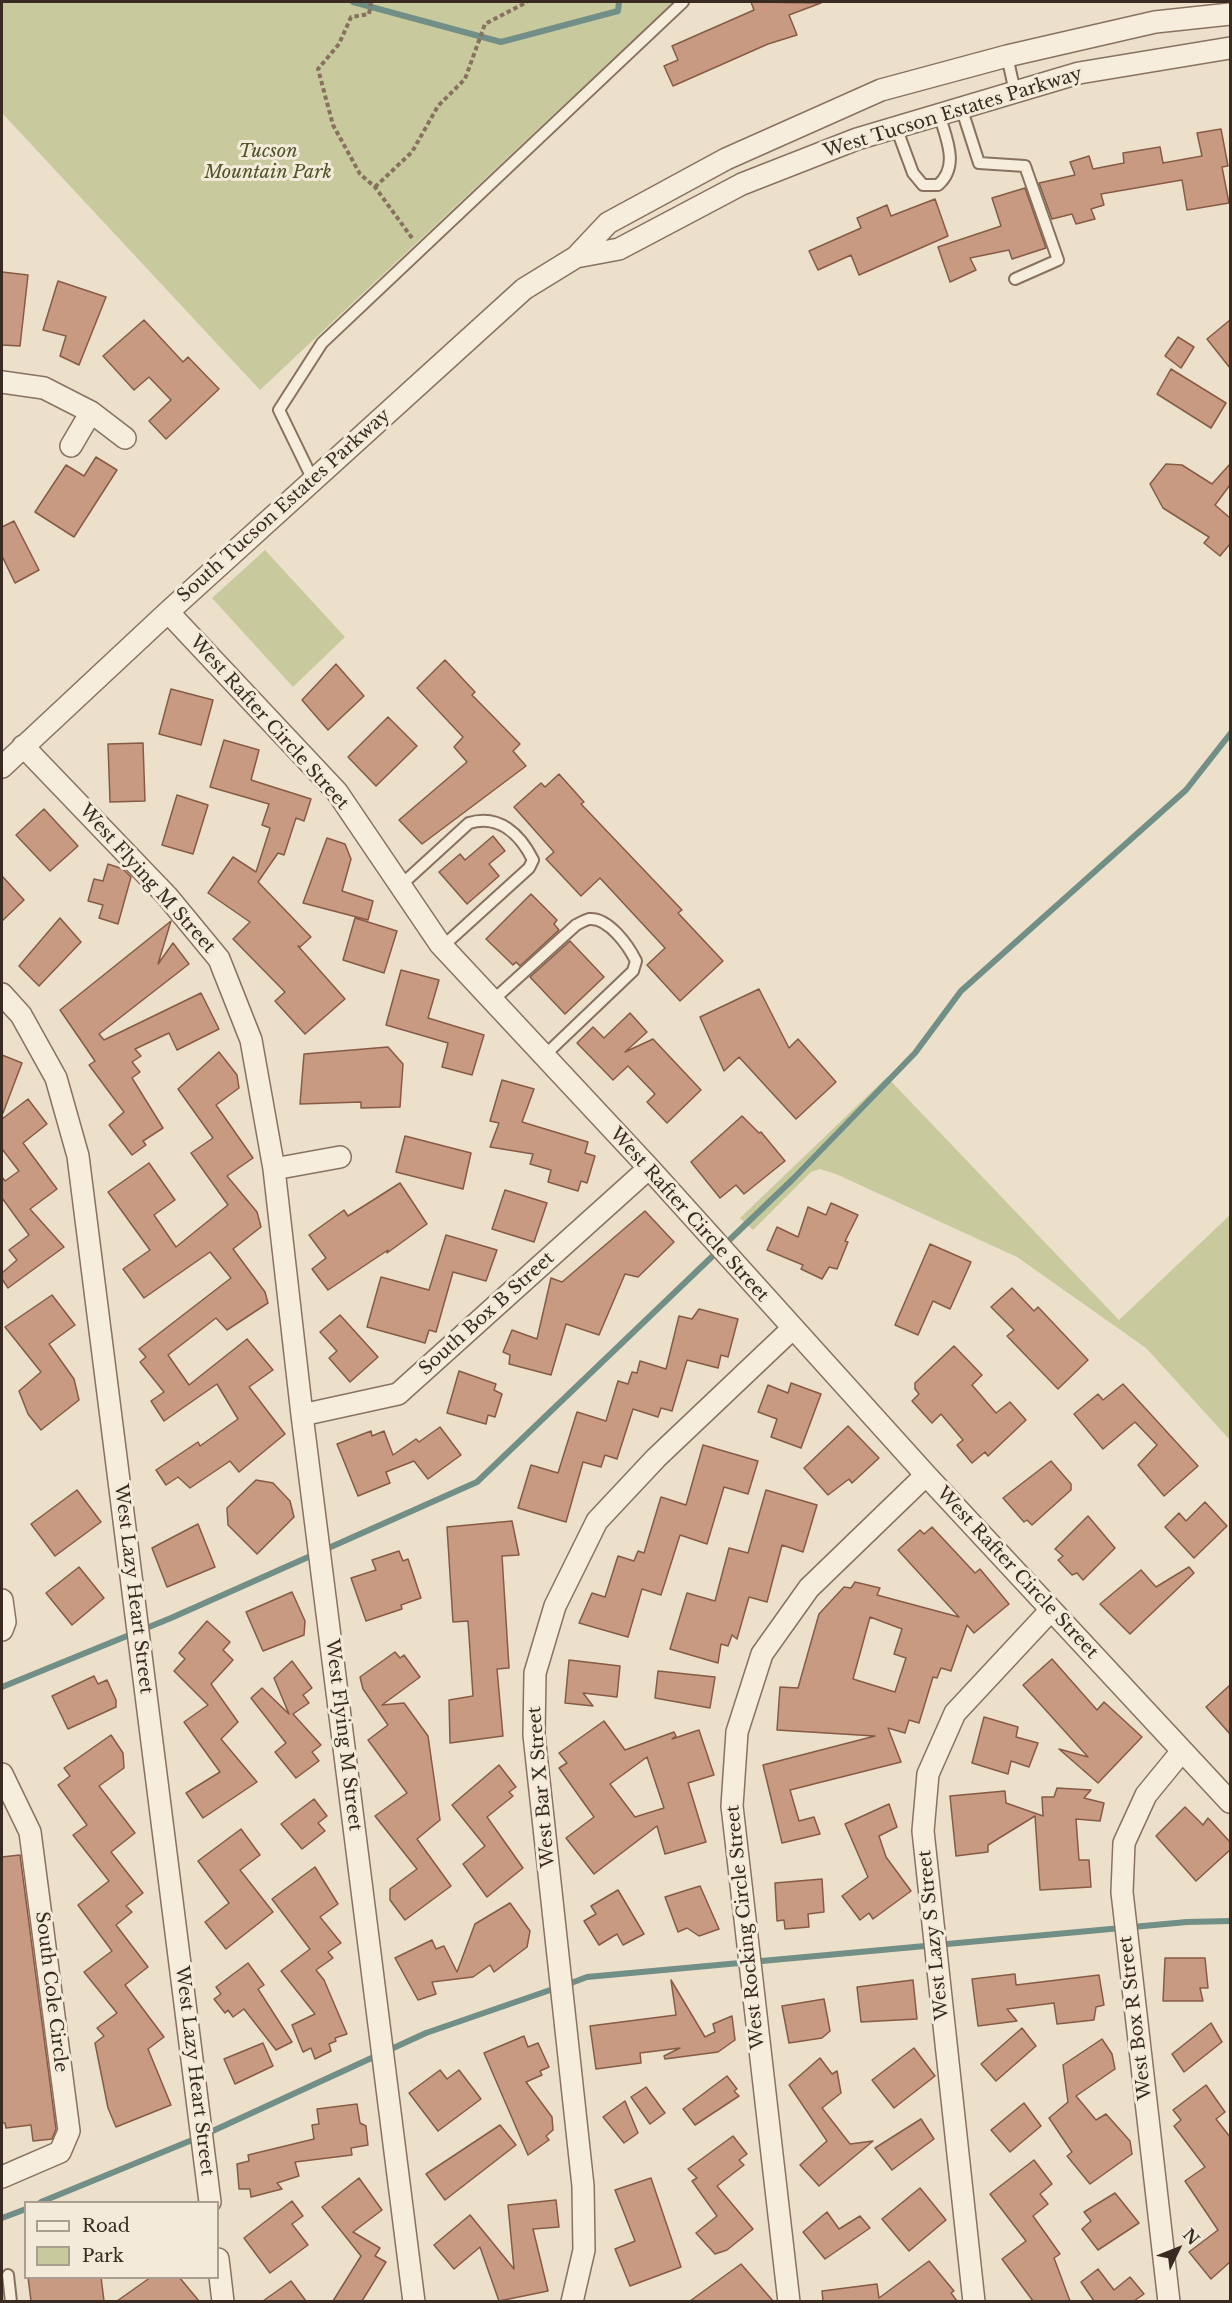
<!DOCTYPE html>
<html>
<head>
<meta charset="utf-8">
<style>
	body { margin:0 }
	#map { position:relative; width:1232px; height:2303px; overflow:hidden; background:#ece0ca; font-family:"Libre Baskerville",serif }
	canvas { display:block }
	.frame { position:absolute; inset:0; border:3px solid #392b21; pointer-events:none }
	.legend { position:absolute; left:24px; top:2201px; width:195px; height:78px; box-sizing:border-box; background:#f4ead9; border:2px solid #a99e8f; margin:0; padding:8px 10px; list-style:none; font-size:18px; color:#392b21 }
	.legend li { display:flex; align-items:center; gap:12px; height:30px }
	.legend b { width:30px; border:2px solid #a99e8f }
	.north { position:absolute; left:1148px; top:2219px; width:60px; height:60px; -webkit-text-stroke:4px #f4ead9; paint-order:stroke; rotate:47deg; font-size:16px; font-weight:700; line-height:24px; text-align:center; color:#392b21 }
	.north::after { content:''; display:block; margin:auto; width:21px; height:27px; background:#392b21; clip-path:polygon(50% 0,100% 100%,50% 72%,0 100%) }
</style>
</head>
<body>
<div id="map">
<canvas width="1232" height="2303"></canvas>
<div class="frame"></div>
<ul class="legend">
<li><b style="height:8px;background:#f7eddd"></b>Road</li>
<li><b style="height:16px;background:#c8ca9e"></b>Park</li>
</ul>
<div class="north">N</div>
</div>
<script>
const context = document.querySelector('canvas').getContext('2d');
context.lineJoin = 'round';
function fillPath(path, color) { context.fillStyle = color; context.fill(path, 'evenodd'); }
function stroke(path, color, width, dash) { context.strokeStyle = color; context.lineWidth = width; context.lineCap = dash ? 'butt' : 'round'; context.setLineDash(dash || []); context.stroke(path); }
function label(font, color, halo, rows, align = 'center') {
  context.font = font + ' "Libre Baskerville",serif'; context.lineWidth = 6; context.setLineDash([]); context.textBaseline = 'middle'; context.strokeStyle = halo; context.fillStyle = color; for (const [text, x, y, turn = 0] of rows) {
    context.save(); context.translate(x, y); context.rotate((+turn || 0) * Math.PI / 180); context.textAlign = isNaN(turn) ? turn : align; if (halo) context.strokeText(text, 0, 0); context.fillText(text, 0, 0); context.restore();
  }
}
fillPath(new Path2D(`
	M2,2H673L260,390L2,113Z
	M265,550L345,637L293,687L212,598Z
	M887,1077L1119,1320L1230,1215V1440L1146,1348L1017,1257L836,1174L820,1169L811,1172L753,1230L740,1218Z`), '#c8ca9e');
stroke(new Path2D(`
	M353,2L501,42L618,11L619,2
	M2,1687L171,1618L477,1482L793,1179L915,1053L961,991L1186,790L1230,734
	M566,1985L587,1977L1187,1922L1230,1921
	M206,2134L426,2033L556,1988
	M41,2202L197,2138
	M2,2218L26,2209`), '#718f86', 6);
const building = new Path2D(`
	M751,2L821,3L789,15L797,35L768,44L673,86L664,66L678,60L672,46L754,10Z
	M1221,129L1228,166L1222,167L1229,203L1187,210L1182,180L1101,194L1104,205L1091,209L1095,219L1076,224L1072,214L1052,219L1039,183L1075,175L1070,162L1089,156L1093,169L1124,163L1123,153L1160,147L1163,163L1202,156L1197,133Z
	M1025,188L1046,248L1012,259L1009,250L970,258L976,270L950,282L938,247L1001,226L992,198Z
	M935,199L948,236L859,275L851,255L818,270L809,251L861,228L857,218L887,205L891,216Z
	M2,272L28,275L20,346L2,345Z
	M58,281L106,297L79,365L60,356L66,336L43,330Z
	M144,320L183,362L188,357L219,389L166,439L149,421L171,400L149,377L134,390L103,356Z
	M1230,320V368L1207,339Z
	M1178,337L1194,347L1181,368L1165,356Z
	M1171,369L1226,403L1211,428L1157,394Z
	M96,457L117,470L74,537L35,512L66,465L84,476Z
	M1166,464L1182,465L1212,484L1230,464V485L1215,505L1230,518V544L1220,556L1204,543L1209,537L1163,508L1150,484Z
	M14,521L39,570L15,583L2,556V527Z
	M445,660L475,692L472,695L520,744L513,751L526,766L422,844L399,820L467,762L454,747L463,737L417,688Z
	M336,664L364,696L328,730L302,700Z
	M171,689L213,700L201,745L159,734Z
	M388,717L417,746L376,786L348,757Z
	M224,740L259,750L251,780L311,799L304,821L296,818L284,855L278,853L258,882L311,937L300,947L298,946L345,999L305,1034L275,1001L285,992L233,939L250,922L208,893L233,857L256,872L270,828L262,825L269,804L210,787Z
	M143,743L145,801L110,802L108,744Z
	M559,774L584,802L581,804L682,910L678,913L723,961L680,1001L647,965L665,948L600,878L581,896L546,859L554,852L514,807L541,783L545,787Z
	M177,795L208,805L193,854L162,845Z
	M44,809L78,846L50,871L16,835Z
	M493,836L505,851L489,864L499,876L467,904L439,872L460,854L465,860Z
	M327,838L345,844L351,859L342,891L373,901L368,920L303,903Z
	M108,864L123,869L131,877L118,924L99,918L103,905L88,901L94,879L103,881Z
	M2,876L24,900L2,921Z
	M531,894L557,920L554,924L559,930L520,966L516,962L513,965L486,939Z
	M60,918L81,942L39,986L19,966Z
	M355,918L397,931L384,973L343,960Z
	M171,921L158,964L173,943L189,964L99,1034L104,1040L201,993L219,1029L177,1050L169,1033L135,1049L141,1056L132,1062L140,1072L132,1078L163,1128L143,1141L146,1145L132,1155L109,1125L124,1112L89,1065L95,1061L60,1010Z
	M570,941L604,977L565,1014L530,977Z
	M401,970L439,980L428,1018L484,1035L472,1075L442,1067L448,1043L386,1025Z
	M759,989L789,1048L798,1039L836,1082L796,1119L739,1057L724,1071L700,1017Z
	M630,1013L647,1032L625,1052L653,1039L701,1090L667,1123L647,1102L655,1094L628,1066L613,1080L577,1043L593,1027L604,1038Z
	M388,1047L403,1064L400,1107L361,1108V1102L300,1104L304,1054Z
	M219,1052L237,1075L239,1088L216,1105L253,1158L227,1176L257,1212L261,1227L233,1249L265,1292L268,1303L227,1330L216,1318L168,1355L189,1385L247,1339L273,1370L249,1387L285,1434L239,1472L230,1461L190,1488L178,1477L166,1485L156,1470L198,1442L200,1446L238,1419L217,1384L164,1421L151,1401L164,1392L140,1362L146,1357L139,1349L231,1278L210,1252L144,1298L123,1269L150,1250L108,1192L149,1163L175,1200L154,1215L176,1247L228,1205L191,1153L213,1138L178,1089Z
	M2,1055L22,1063L3,1113L2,1112Z
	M502,1080L534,1089L522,1122L588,1142L585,1153L595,1156L587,1183L581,1181L578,1191L548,1182L551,1170L530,1164L533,1154L490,1147L499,1123L490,1121Z
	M28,1099L47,1124L23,1143L57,1189L30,1209L64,1247L8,1288L2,1279V1273L17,1260L9,1250L29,1235L2,1198V1177L5,1181L19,1171L2,1149V1119Z
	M742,1116L759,1133L761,1132L785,1161L744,1194L736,1185L720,1198L691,1162Z
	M405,1136L471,1153L463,1189L396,1172Z
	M400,1183L427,1224L387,1253L388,1250L328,1290L312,1269L326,1258L309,1235L344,1210L348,1216Z
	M505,1190L547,1203L534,1242L492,1229Z
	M831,1203L858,1215L845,1241L848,1242L837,1269L829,1267L822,1279L801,1269L803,1265L767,1250L777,1227L798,1237L808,1207L826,1215Z
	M645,1211L674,1242L638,1277L625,1274L599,1335L566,1324L551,1375L509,1364L510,1355L503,1352L512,1330L537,1339L551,1278L562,1282Z
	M446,1235L497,1250L486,1281L453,1272L436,1332L429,1330L425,1343L367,1327L381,1277L429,1290Z
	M930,1244L971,1262L950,1309L933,1301L918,1335L895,1325Z
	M1012,1288L1034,1311L1038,1307L1088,1360L1058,1389L1007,1336L1014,1330L991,1307Z
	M52,1295L75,1325L49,1344L74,1379L79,1400L41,1430L28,1414L19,1391L41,1372L5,1327Z
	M699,1309L738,1319L728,1357L721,1355L718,1368L687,1360L672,1411L661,1408L658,1417L633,1409L617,1459L605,1455L601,1467L583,1462L566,1522L518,1508L531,1465L558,1473L577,1412L606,1421L618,1381L628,1384L632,1372L637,1373L640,1361L666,1369L679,1316L692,1319Z
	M340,1315L378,1357L350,1382L329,1358L337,1351L320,1332Z
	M954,1346L982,1375L972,1385L996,1413L1010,1402L1026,1420L988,1456L985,1452L972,1463L957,1445L963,1440L941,1414L932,1423L912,1401L919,1394L915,1389V1383Z
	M459,1371L496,1384L494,1390L502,1394L495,1417L488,1415L486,1424L447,1413Z
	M791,1383L821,1394L801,1448L771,1437L777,1419L758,1412L768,1385L788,1393Z
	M1123,1384L1198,1466L1164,1496L1138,1465L1157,1445L1135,1422L1103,1449L1074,1414L1098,1394L1103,1400Z
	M848,1426L879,1458L852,1483L849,1479L828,1495L804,1468Z
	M440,1427L461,1455L428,1479L414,1461L386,1472L390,1483L358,1496L337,1444L371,1431L372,1436L384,1431L393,1455L416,1439L419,1442Z
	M703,1445L758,1461L748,1494L724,1487L707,1544L680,1535L661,1595L642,1589L628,1637L579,1623L592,1593L605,1597L618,1556L634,1561L638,1551L644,1553L661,1497L686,1505Z
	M1051,1461L1071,1484V1490L1032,1525L1027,1520L1024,1522L1003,1498Z
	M256,1480L273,1483L290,1501L294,1517L257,1554L228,1525L227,1508Z
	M77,1490L101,1522L55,1556L31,1524Z
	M766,1490L817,1505L803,1552L782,1545L767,1602L749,1597L737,1639L732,1635L728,1646L721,1644L718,1663L670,1649L687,1593L715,1601L729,1548L748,1553Z
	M1205,1502L1227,1526L1194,1558L1165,1527L1179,1513L1186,1521Z
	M1088,1516L1115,1548L1083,1580L1077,1573L1072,1575L1058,1560L1063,1556L1055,1549Z
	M512,1521L519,1555L502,1556L509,1668L497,1669L503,1736L450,1743L449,1700L473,1696L468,1621L453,1622L447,1527Z
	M198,1524L215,1567L167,1587L152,1548Z
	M932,1527L975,1573L980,1569L1009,1604L974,1633L967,1625L951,1671L941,1668L937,1678L933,1677L919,1723L909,1720L905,1733L888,1728L901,1762L790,1790L799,1821L814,1817L820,1834L782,1843L763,1765L875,1736L777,1730L780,1687L798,1688L819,1614L844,1587L851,1588L855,1582L880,1588L877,1595L959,1617L898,1550L920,1530L924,1534ZM870,1617L902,1629L894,1654L906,1658L895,1692L853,1679Z
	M399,1551L403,1561L408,1559L421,1598L401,1605L402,1609L366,1621L351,1578L376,1570L372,1560Z
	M79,1567L104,1598L72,1625L46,1593Z
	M1189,1567L1194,1573L1130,1634L1100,1604L1141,1570L1156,1587Z
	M292,1592L305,1621L304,1635L263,1651L246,1612Z
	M207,1621L230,1642L223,1650L233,1660L211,1684L238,1722L221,1739L257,1782L203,1818L186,1793L220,1772L184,1722L208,1705L174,1671L185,1659L179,1653Z
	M395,1652L400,1658L404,1655L420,1677L382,1705L404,1703L428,1736L440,1820L417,1839L451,1886L405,1920L390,1900V1889L417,1869L375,1816L407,1793L368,1740L388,1725L363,1689L360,1677Z
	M1052,1659L1097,1710L1104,1702L1142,1737L1098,1783L1059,1749L1088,1757L1023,1685Z
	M569,1660L620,1666L617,1697L583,1693L593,1706L565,1703Z
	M292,1661L312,1688L303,1695L309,1703L293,1714L321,1745L312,1752L319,1761L296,1778L275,1752L286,1743L251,1698L262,1688L289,1714L274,1678Z
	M658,1671L715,1677L710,1708L655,1698Z
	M94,1676L98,1684L107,1680L116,1700V1707L68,1729L52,1696Z
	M1230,1685V1734L1206,1707Z
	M984,1717L1018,1727L1016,1737L1038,1743L1029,1767L1011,1761L1008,1774L972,1763Z
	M604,1721L625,1750L674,1732L676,1736L672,1739L699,1730L714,1775L688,1783L706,1842L665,1854L657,1826L594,1874L566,1838L594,1817L559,1768L567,1763L559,1753ZM647,1757L664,1808L635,1817L610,1784Z
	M111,1735L123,1753L124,1768L99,1786L135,1833L111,1852L143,1893L126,1906L132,1912L116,1925L148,1967L125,1985L164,2037L148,2049L171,2105L116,2127L108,2108L95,2043L104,2036L97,2028L117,2013L84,1972L112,1951L78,1905L109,1881L73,1835L87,1825L58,1785L70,1776L64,1768Z
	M499,1765L516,1787L509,1792L513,1796L487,1817L523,1868L487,1897L463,1864L485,1846L452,1805Z
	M1057,1788L1091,1790L1084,1798L1104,1803L1100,1821L1076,1819L1079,1860H1089L1091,1887L1040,1890L1035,1816L988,1845V1852L956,1856L950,1796L1005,1791L1006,1803L1043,1816L1042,1797H1054Z
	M314,1799L327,1816L318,1823L325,1831L302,1849L281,1824Z
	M889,1804L897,1827L879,1836L886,1857L911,1891L873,1919L869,1913L860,1920L842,1896L868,1877L845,1824Z
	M1185,1807L1203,1825L1208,1818L1230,1842V1850L1196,1881L1156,1836Z
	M241,1829L260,1855L240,1870L273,1912L226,1949L205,1922L229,1903L198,1861Z
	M20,1855L56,2129L52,2139L33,2141L31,2125L6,2128L5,2123H2V1857Z
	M315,1867L338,1904L320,1917L341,1943L328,1952L333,1958L316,1970L324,1980L347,2034L335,2038L336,2041L329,2044L331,2051L315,2059L311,2048L303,2052L292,2025L315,2014L281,1971L310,1949L272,1899Z
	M822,1879L824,1912L808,1914L809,1927L785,1929L784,1920L777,1921L775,1883Z
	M700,1886L719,1929L699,1936L687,1928L678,1932L665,1897Z
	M618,1890L644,1934L623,1945L617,1934L599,1945L584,1921L596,1914L591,1906Z
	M510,1903L530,1931L527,1947L494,1972L490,1965L473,1977L432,1982L436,1994L418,2000L395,1958L432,1940L436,1949L444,1946L457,1972L475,1924Z
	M1165,1958H1205L1208,1988H1200L1203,2001H1163Z
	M248,1963L264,1985L258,1989L292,2042L276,2050L244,2009L233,2017L228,2010L225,2013L214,1999L221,1994L216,1987Z
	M1015,1974L1016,1985L1099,1975L1104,2005L1096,2007L1094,2020L1057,2024L1054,2003L1007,2009L1017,2021L978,2026L972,1979Z
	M671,1980L705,2037L715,2032L713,2024L732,2016L735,2040L718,2052L665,2059L664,2056L680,2048L640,2053L641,2063L596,2069L590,2026L676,2015Z
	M913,1980L917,2019L861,2022L857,1987Z
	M824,1999L830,2031L822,2038L789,2043L782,2006Z
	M1211,2023L1222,2042L1184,2072L1172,2054Z
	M1022,2028L1036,2046L996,2081L981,2064Z
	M524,2036L528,2047L538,2043L549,2067L540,2071L542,2075L526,2082L552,2117L553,2130L546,2136L549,2140L528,2155L484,2053Z
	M1102,2039L1112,2054L1115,2069L1076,2096L1096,2120L1106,2114L1130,2141L1132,2154L1090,2184L1067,2156L1072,2152L1049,2118L1068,2102L1063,2065Z
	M263,2043L273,2066L235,2084L224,2059Z
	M914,2048L935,2076L894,2108L872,2080Z
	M820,2058L832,2074L837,2071L841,2093L822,2108L850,2144L873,2141L819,2186L800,2165L827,2141L789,2085Z
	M440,2070L447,2079L459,2070L481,2099L438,2131L409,2093Z
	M727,2076L737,2089L734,2091L739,2096L695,2125L683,2109Z
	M1206,2085L1225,2112L1216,2119L1230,2137V2262L1211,2279L1189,2252L1218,2230L1185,2181L1205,2167L1174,2126L1181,2120L1173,2110Z
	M646,2087L665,2113L650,2124L631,2097Z
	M625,2101L638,2133L624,2143L603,2117Z
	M1024,2103L1041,2126L1010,2152L991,2130Z
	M357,2104L360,2123L366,2126L368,2145L351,2148L352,2155L295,2162L299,2176L277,2183L282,2189L251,2197L250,2189H239L237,2164L249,2161L248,2155L314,2139L312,2125L319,2124L317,2109Z
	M921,2119L934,2139L892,2170L875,2148Z
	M500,2125L516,2145L445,2200L426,2174Z
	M733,2136L747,2154L739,2160L744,2165L717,2186L753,2229L727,2250L715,2254L696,2233L717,2216L692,2181L697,2178L688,2169Z
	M1034,2160L1052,2184L1040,2194L1048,2204L1033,2216L1060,2254L1054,2258L1070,2301H1033L1002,2259L1026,2241L990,2194Z
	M359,2178L382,2210L353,2232L380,2248L375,2256L386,2262L362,2301H333L361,2256L322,2207Z
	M651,2178L681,2267L630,2286L615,2249L635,2241L615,2190Z
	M920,2188L946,2220L909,2251L882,2219Z
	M1115,2193L1139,2223L1098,2250L1082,2229L1091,2221L1084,2212Z
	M556,2200L559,2227L533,2229L548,2291L499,2301L480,2247L454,2269L434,2245L470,2215L514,2269L508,2205Z
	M292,2201L303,2216L292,2224L308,2245L270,2273L244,2238Z
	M827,2212L839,2229L860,2216L870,2228L825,2259L803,2232Z
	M929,2261L954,2291L951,2293L957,2301H823L822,2291L877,2284L879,2298Z
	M741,2264L773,2301H690Z
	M1098,2269L1114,2290L1130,2277L1144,2294L1134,2301H1094L1081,2282Z
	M28,2277H101L104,2301H31Z
	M151,2277H179L199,2301H117Z
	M291,2281L306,2301H263Z`);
fillPath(building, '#c89a82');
stroke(building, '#865b46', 1.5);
const service = new Path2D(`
	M1007,56L1015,92
	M961,107L979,163L1025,166L1058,260L1015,279
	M896,127L913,173L923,185H938C960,166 946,138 939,114
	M313,480L279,410L322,343L683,2
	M400,886L469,823C499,814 520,834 533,860L529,868L442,947
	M492,1001L576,925C580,923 585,920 589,919C609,917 629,947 636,961L633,971L544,1056
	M8,2275L11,2302`);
const minor = new Path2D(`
	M576,257L619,249L742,184L857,139L1079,73L1230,48
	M2,382L44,388L91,412L125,438
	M71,446L91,412
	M168,612L337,792L440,944L649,1168L926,1475L1230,1802
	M23,746L167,896L219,959L251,1040L274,1169L302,1415L414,2302
	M2,767L168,612L524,289L576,257L608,223L726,159L881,90L1007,56L1155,22L1230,14
	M2,994L21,1015L56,1078L78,1156L210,2202
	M274,1169L340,1157
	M302,1415L398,1394L649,1168
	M2,1600L5,1622L2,1630
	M2,1774L30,1832L69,2131L60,2152L2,2177
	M218,2259L223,2302
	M572,2302L584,2250L583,2186L534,1735L535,1673L555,1606L597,1521L656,1458L792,1329
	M789,2302L732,1806L737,1732L762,1654L809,1588L926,1475
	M974,2302L923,1831L928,1774L955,1713L1051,1610
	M1169,2302L1122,1892L1124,1843L1146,1795L1182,1751`);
stroke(service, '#88725f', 14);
stroke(minor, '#88725f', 24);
stroke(new Path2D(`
	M371,2L369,14L351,17L339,44L318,69L333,125L360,174L375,187L412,238
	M375,187L412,152L438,106L465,79L485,24L527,2`), '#88725f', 4, [4.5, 3]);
stroke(service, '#f7eddd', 10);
stroke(minor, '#f7eddd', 21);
label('18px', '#392b21', '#f4ead9', [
	["West Tucson Estates Parkway",953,113,-17],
	["South Tucson Estates Parkway",284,506,-42],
	["West Rafter Circle Street",269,723,48],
	["West Flying M Street",147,879,48],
	["West Rafter Circle Street",689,1215,48],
	["South Box B Street",487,1314,-42],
	["West Rafter Circle Street",1017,1573,47],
	["West Lazy Heart Street",133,1589,83],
	["West Flying M Street",343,1735,83],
	["West Bar X Street",542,1787,-95],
	["West Rocking Circle Street",746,1927,-96],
	["West Lazy S Street",934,1935,-96],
	["South Cole Circle",51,1992,83],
	["West Box R Street",1136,2018,-97],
	["West Lazy Heart Street",194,2071,83]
]);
label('italic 18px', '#4c5429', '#f4ead9', [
	["Tucson",268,152],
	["Mountain Park",268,173]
]);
</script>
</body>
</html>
